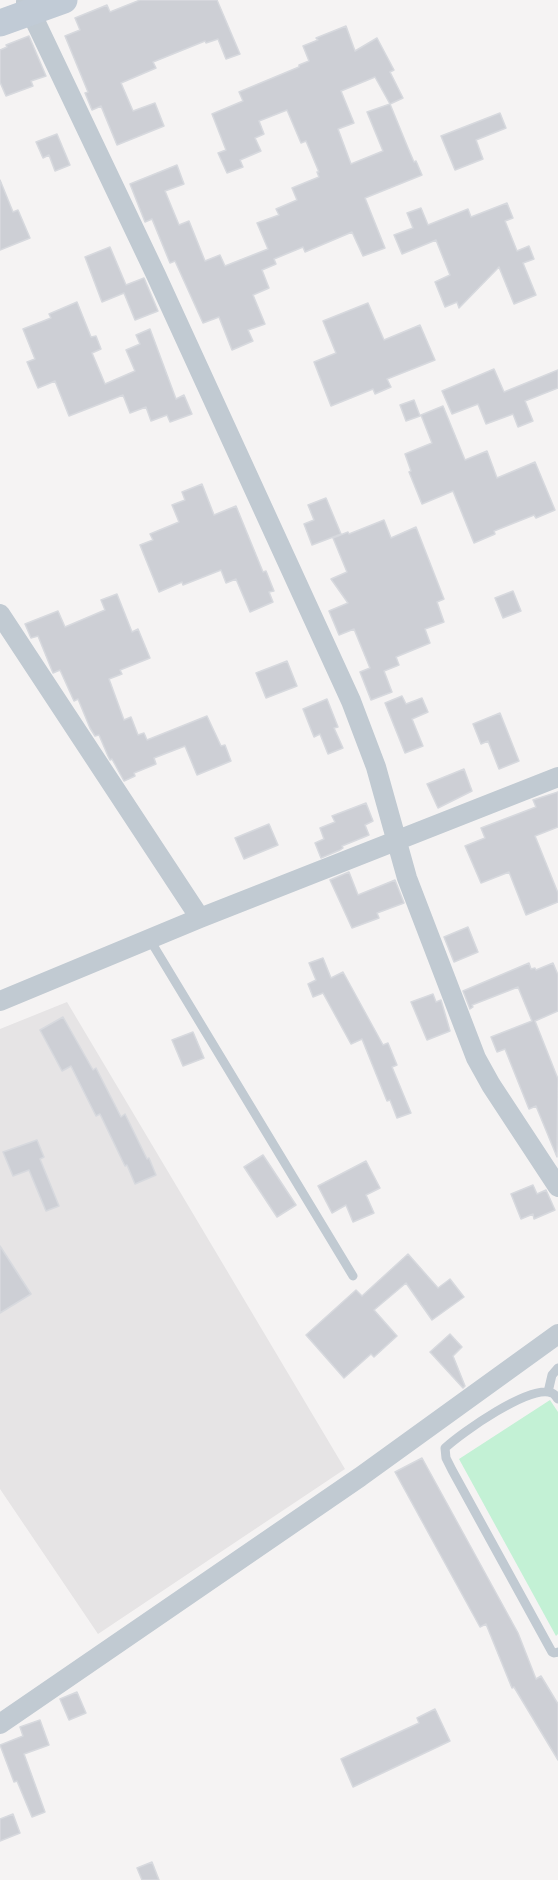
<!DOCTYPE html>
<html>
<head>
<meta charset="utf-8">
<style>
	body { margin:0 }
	canvas { display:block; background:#f5f3f3 }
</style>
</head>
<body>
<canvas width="558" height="1880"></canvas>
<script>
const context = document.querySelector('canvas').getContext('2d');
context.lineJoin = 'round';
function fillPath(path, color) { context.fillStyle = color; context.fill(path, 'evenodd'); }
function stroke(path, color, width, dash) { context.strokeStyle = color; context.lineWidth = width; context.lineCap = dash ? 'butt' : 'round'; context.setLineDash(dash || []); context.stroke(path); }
fillPath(new Path2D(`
	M67,1002L345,1469L98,1634L0,1489V1029Z`), '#e6e4e5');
fillPath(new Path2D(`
	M550,1400L558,1412V1634L556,1636L459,1459Z`), '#c3f1d5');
const building = new Path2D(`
	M140,0H217L240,54L226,59L218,39L206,43L205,41L153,62L156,68L121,83L133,111L155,103L164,126L117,145L101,106L92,110L85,93L88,92L65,36L80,30L75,18L107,5L110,12Z
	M346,26L355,51L377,38L394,70L390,72L403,98L390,104L375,77L341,91L354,123L338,129L351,164L383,151L367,112L390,104L408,148L414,162L416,161L422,175L365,198L385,248L363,256L352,232L305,252L303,247L274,259L276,264L262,270L269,288L253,295L265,324L248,330L253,341L232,350L219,317L203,323L175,261L170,263L152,219L145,222L130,184L177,165L184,184L165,191L179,225L189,221L205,261L220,255L225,266L268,249L257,223L279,215L276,209L297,200L292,188L319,177L317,172H319L306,141L301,143L287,110L259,121L264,134L255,138L261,151L240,160L243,167L227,173L218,153L226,150L212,114L243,101L239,92L299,67V65L309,61L303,46L318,40L316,38Z
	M29,36L46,76L31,81L33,86L6,96L0,82V50L7,47L6,45Z
	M500,113L506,128L476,140L483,159L455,170L441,136Z
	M57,134L70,165L55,171L49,155L43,158L36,142Z
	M0,180L13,212L18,210L30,238L0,250Z
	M507,203L513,218L505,221L517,251L529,246L534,259L523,263L536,295L514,304L499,267L459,308L457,302L445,307L435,282L450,275L436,240L402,254L394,235L413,228L407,213L421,208L428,225L468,209L471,217Z
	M110,247L126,285L144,278L158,311L135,320L124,293L102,302L85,257Z
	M77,302L91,337L96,336L101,349L92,353L105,384L135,371L126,350L140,344L136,335L150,329L176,399L184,395L192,414L170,422L167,415L151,421L146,407L130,413L123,395L69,416L55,381L38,388L27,362L35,359L23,329L51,318L49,314Z
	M368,303L384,340L420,325L435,360L387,379L391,387L375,394L373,389L331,406L314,362L336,353L323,321Z
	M494,369L504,392L558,370V388L525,401L533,421L518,427L513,414L486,424L478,404L452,414L442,391Z
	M414,400L420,416L406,421L400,405Z
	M443,406L465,460L487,451L497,478L535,462L555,510L536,518L534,515L494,531L495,534L474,543L453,491L422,504L409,472L411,471L405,454L432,443L421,415Z
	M202,484L214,515L236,506L263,572L266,571L274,591L269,592L273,602L250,612L236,579L226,583L221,570L183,585L182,582L159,592L140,545L153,540L150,534L179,522L172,505L185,500L182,492Z
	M326,498L341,534L312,545L304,524L314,520L308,505Z
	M384,520L391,538L416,527L444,599L437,602L444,622L425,629L430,643L396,657L399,665L384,671L392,692L371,700L360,672L370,668L354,629L339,635L329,611L348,603L331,579L347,572L333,538L348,532L349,534Z
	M513,591L521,611L503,618L495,598Z
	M117,594L132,632L138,629L150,658L120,670L122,674L109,679L124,720L131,717L138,735L144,733L147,740L207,716L221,746L225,745L231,761L197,775L185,746L154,758L156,764L134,773L135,776L124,781L112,759L110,760L108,756L99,735L95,736L90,728L78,699L74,701L60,670L53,673L38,636L31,638L25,624L58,611L65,627L105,610L101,600Z
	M287,661L297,686L266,698L256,673Z
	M402,696L406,704L422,698L428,712L412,719L423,746L405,753L385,703Z
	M327,699L338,727L334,728L343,748L328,754L320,734L314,737L303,709Z
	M500,713L519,761L499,769L488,741L481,744L473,724Z
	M464,769L472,791L438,808L427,784Z
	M558,792V827L535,836L558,893V902L526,915L509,872L481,883L465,846L485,838L481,828L536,807L533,800Z
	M366,803L373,821L365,825L369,835L342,846L343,848L340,850L321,858L315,843L324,839L320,828L335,822L332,816Z
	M269,824L278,845L244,859L235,838Z
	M349,872L358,895L395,880L404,903L377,913L379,918L352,928L330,880Z
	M468,927L478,952L454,962L444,937Z
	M323,958L331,978L343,972L383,1045L388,1043L397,1065L392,1067L411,1113L397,1118L390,1100L387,1101L362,1039L351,1044L323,993L313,997L308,984L316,980L309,963Z
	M529,963L531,969L535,968L536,970L553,963L558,975V1011L535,1021L558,1079L557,1157L536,1106L529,1109L505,1049L497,1052L491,1037L532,1021L518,987L472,1005L473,1007L470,1009L463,991Z
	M433,994L436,1002L441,1000L450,1031L427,1040L411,1002Z
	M63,1017L93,1070L96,1068L121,1117L125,1114L147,1159L149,1158L156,1175L135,1184L127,1165L125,1166L100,1114L96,1116L71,1066L62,1071L40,1030Z
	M193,1032L204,1058L183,1066L172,1040Z
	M37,1140L44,1157L40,1159L59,1206L46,1211L29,1170L13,1176L3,1152Z
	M263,1155L296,1205L277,1217L244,1167Z
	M366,1161L380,1188L366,1195L374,1213L353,1222L346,1205L332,1213L318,1186Z
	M533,1185L537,1194L546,1190L555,1210L534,1219L533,1214L521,1219L511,1194Z
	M0,1246L31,1294L0,1313Z
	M408,1254L438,1288L450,1279L464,1297L432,1320L406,1283L374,1310L397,1336L374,1357L371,1354L344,1378L306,1335L356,1290L362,1296Z
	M450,1334L462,1347L453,1356L465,1386L463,1388L430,1352Z
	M422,1458L518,1633L536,1679L541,1676L558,1704V1760L514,1687L512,1688L486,1624L480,1627L395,1472Z
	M77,1692L86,1713L69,1720L60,1699Z
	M435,1709L450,1741L353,1787L341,1759L419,1723L417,1718Z
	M40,1720L49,1745L24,1754L45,1812L32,1817L17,1781L14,1782L0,1745L23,1736L20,1727Z
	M13,1814L20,1833L0,1841V1819Z
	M152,1862L159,1880H142L137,1868Z`);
fillPath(building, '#cdcfd5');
stroke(building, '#d7d9de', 1.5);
stroke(new Path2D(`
	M150,940L353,1276
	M548,1392L552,1375L558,1368
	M558,1399C556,1397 555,1394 552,1393C530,1384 461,1433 445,1448L446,1458L452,1470L552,1652L554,1653L558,1652`), '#c1cad2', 9);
stroke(new Path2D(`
	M26,2L156,275L351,701L376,767L407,878L476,1058L491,1085L558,1187
	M0,614L200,918
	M0,1001L200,918L558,777
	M0,1724L360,1477L558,1334`), '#c1cad2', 20);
stroke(new Path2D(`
	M0,23L64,0`), '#c1cbd6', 27);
</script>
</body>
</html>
